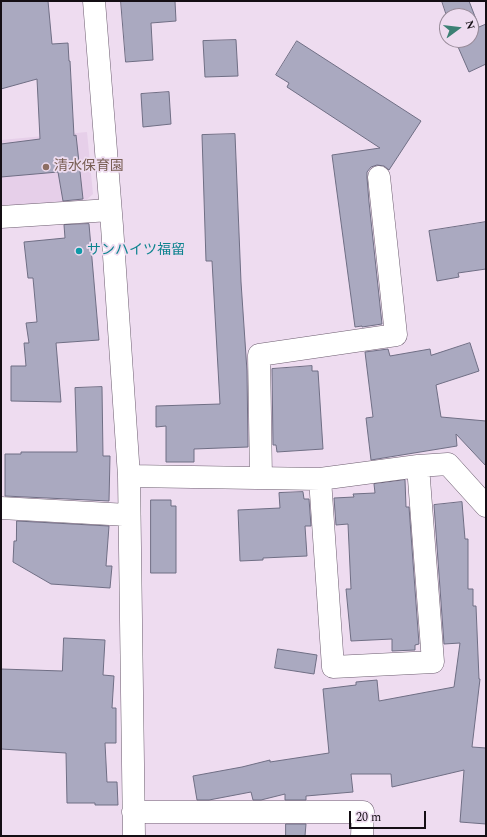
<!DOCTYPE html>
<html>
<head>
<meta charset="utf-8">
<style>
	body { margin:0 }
	#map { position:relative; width:487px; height:837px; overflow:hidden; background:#eedcf0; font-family:Spectral,serif }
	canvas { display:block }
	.frame { position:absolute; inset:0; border:2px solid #140e14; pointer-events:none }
	.north { position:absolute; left:439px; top:8px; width:40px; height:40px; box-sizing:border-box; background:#eedcf0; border:1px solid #978a98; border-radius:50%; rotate:75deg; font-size:11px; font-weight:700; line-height:16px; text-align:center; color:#140e14 }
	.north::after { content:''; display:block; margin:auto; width:14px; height:18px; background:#3c8074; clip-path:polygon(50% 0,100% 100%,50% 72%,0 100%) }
	.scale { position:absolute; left:349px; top:811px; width:77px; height:18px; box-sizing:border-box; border:2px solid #140e14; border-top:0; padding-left:5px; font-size:12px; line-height:14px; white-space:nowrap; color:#140e14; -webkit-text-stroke:3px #eedcf0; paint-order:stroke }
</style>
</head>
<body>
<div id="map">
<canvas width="487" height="837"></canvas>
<div class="frame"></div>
<div class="north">N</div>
<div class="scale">20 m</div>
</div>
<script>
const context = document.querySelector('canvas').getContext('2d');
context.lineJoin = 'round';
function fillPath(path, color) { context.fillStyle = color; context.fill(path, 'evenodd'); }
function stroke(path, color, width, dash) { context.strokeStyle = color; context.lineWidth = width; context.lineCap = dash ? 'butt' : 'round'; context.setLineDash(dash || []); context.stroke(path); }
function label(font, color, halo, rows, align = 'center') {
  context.font = font + ' Spectral,"Noto Sans JP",serif'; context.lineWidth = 3.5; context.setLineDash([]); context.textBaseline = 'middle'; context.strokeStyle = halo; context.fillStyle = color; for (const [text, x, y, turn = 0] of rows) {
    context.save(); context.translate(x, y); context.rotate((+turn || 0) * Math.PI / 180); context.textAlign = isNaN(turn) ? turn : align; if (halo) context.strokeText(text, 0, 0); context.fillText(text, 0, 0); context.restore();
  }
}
fillPath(new Path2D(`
	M87,132L93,194L83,203L1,209V140Z`), '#e6cfe9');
const building = new Path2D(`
	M1,1H48L52,44L68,43L69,61H70L74,136L76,135L83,199L63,201L58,172L1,177V144L40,139L37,79L1,89Z
	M121,1H175L176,21L151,23L153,60L126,62Z
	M442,1H469L479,27L486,24V64L469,72L455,40H471V16H447Z
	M236,40L238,76L205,77L203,41Z
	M297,41L421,121L389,170L384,166L377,165L371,167L367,172V178L369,202L382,324L362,327V326L355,327L332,155L380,148L287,87L289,83L276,75Z
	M169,92L171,124L143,127L141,94Z
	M235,134L241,282L247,371L248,447L194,449V462H166V426L156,427V406L220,404L212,261H206L202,135Z
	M486,222V269L458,273L459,277L437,281L429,231Z
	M89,224L99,340L56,343L61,402L11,401V366H26L24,343H29L26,323L37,322L33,278H28L24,242L65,238L64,225Z
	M470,343L479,371L436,385L441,417L486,421V466L456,434L457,446L371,460L366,418L373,417L365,352L388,349L390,356L430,349L431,355Z
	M312,366V371H318L323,449L277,452L276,445H273L272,369Z
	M102,387L103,456H110L109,501L5,496V454H21V452H77L75,388Z
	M405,480L406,507H409L419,644L415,645V650L392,651V639L351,641L346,589H351L348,524L336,525L334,498L354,497L353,494L375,493L374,484Z
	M303,492L304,499H309L311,526H305L307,556L263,558V560L240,561L238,510L280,508L279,493Z
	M151,500H171V506H176V573H151Z
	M462,502L465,539H468V589H473V606H476L479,679H480L472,747L486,748V824L460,822L464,770L392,787L391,774H351L353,792L306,796V800H285V794L261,800H253L251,792L209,800H197L193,776L242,767L270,760V762L329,753L323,689L356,685V682L377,680L379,701L454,687L460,643L444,644L434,505Z
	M17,521L109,526L106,566H112L110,588L51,584L13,562L14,541H16Z
	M64,638L105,640L103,675L114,676L112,708H116V743H105L107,782H117L118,805H95V803H67L66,753L1,749V669L62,671Z
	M278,649L317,655L314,674L275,668Z
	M286,824H306L305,836H286Z`);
fillPath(building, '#aaa9c0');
stroke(building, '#6f6e84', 1);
const minor = new Path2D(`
	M94,1L112,226L129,476L134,836
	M1,217L110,210
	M129,476L320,479L418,466L448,464L486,506
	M261,478L259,355L396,335L379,177
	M320,479L333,667L433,662L418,466
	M1,508L128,515
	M133,812H363L362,836`);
stroke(minor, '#6c5d6f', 23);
stroke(minor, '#fff', 22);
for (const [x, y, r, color] of [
	[46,167,4,"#8d6e63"],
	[79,251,4,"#0f9aa8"]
]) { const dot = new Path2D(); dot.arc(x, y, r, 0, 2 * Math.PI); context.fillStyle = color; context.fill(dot); stroke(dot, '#eedcf0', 1.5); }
label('14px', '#785e54', '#eedcf0', [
	["清水保育園",54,167]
], 'left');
label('14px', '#0d838f', '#eedcf0', [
	["サンハイツ福留",87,251]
], 'left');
</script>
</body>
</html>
